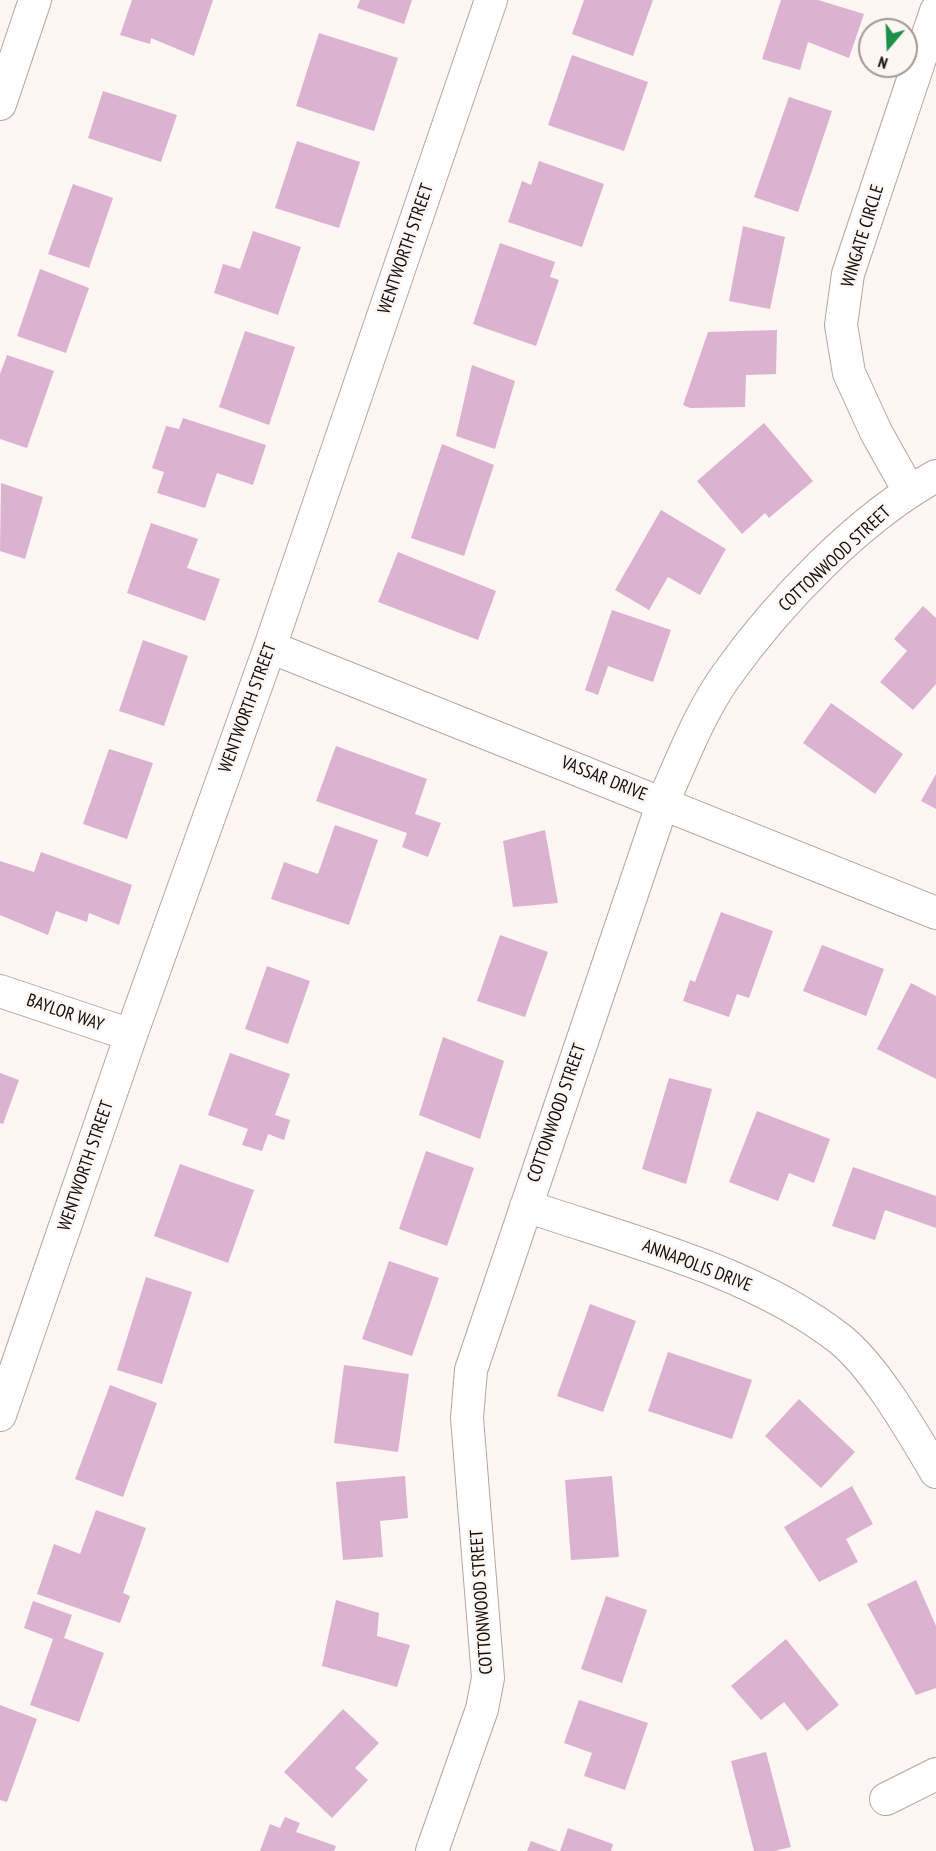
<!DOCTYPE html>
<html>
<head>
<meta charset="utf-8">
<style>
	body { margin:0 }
	#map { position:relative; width:936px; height:1851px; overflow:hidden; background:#fef6f2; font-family:"PT Sans Narrow",sans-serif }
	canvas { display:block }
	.north { position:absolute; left:858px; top:18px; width:60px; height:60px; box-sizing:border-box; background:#fef6f2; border:2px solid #a09895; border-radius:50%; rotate:199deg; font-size:16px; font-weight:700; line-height:24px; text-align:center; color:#120c09 }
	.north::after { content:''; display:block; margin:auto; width:21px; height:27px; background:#1a904b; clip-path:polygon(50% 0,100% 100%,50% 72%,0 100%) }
</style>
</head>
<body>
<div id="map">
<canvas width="936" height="1851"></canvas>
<div class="north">N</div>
</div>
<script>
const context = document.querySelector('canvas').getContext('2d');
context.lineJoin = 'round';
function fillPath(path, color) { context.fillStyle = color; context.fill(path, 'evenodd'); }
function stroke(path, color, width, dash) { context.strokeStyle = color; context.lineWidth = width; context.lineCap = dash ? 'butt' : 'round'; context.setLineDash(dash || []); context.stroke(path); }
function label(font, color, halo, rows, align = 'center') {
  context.font = font + ' "PT Sans Narrow",sans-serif'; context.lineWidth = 5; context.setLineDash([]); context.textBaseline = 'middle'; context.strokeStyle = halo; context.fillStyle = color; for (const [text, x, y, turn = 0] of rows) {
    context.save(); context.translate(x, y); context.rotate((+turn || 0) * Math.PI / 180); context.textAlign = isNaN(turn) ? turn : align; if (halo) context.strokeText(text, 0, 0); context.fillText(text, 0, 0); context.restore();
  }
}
fillPath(new Path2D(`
	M132,0H213L194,56L151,38L150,44L120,35Z
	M360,0H412L404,24L357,8Z
	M584,0H653L633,56L572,34Z
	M781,0H818L864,14L849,58L808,42L800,70L762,59Z
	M319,33L398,58L374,131L296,106Z
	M572,55L648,82L624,151L548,125Z
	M103,91L177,115L161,162L88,138Z
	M789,97L832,111L798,212L754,197Z
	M297,141L360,162L339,228L275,208Z
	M539,161L604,184L582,247L508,222L522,181L531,185Z
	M73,184L113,198L89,268L48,254Z
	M743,226L785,237L770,309L729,301Z
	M253,231L301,247L278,315L214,293L223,264L240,269Z
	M500,243L555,262L550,277L559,280L536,346L473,324Z
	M40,269L89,288L66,353L17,336Z
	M777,330L776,374L746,375L745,407L690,408L683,405L708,332Z
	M245,331L295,347L269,425L219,407Z
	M7,355L54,371L27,448L0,439V374Z
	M472,365L515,381L495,449L456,436Z
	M183,418L266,445L253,485L217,473L205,508L157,493L164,472L152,468L166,426L179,429Z
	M764,423L813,481L769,518L765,513L742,534L697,481Z
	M442,444L494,465L464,556L411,538Z
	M1,483L43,497L25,559L0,551Z
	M661,510L726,549L700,595L668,577L649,610L615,590Z
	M151,523L198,539L187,568L220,579L205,621L127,593Z
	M398,552L496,591L478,640L378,602Z
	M923,606L936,618V684L913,710L880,682L907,651L894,639Z
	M612,610L671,630L653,682L608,666L598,695L585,690Z
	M143,640L188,656L164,726L119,711Z
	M831,703L903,754L875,794L803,743Z
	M336,746L427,779L415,814L441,823L428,857L402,847L407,833L316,801Z
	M109,749L153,763L127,839L83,824Z
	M936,774V809L921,801Z
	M335,825L378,840L349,925L271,899L284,862L318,874Z
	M545,830L558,903L513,907L503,841Z
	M41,852L132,885L119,925L89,913L87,922L56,911L48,935L0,915V861L34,872Z
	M721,912L773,931L749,998L737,994L729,1017L683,1001L690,980L695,982Z
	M500,935L548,952L525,1017L477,1001Z
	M822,945L884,969L866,1016L803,991Z
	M267,966L310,981L288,1044L245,1029Z
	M911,983L936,996V1079L877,1049Z
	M443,1037L504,1061L480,1139L419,1115Z
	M230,1053L290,1074L275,1115L290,1120L284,1140L268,1134L262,1151L242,1145L248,1129L208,1115Z
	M0,1073L19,1080L3,1124L0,1123Z
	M669,1078L712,1089L686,1184L642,1169Z
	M757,1111L830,1139L814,1183L789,1173L778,1201L729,1182Z
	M426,1151L474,1168L447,1246L399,1229Z
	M180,1164L254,1190L228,1263L154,1236Z
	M853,1167L936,1196V1228L885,1210L875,1240L832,1226Z
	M389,1261L439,1278L412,1356L362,1339Z
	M146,1277L192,1292L162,1384L117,1370Z
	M590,1304L636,1321L603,1412L557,1396Z
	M668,1352L752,1380L732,1439L648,1411Z
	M344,1365L409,1374L398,1452L334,1443Z
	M110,1385L157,1403L123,1497L75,1479Z
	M799,1399L855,1452L821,1488L765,1436Z
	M405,1476L408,1518L380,1521L383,1557L343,1560L336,1482Z
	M612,1476L619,1557L571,1560L565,1480Z
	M852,1486L873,1524L846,1539L858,1562L819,1582L784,1527Z
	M96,1510L146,1528L123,1593L130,1596L120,1623L37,1594L54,1544L80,1554Z
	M916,1580L936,1626V1688L916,1695L867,1604Z
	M606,1596L647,1610L622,1683L581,1669Z
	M336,1600L379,1613L377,1636L410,1645L397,1687L322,1666Z
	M33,1601L72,1615L64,1638L104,1653L79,1722L30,1705L53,1639L24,1628Z
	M786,1639L839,1705L807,1731L784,1702L761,1720L731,1686Z
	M579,1700L648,1723L625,1790L584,1776L592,1753L564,1743Z
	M0,1705L37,1719L7,1802L0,1800Z
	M343,1709L379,1743L355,1768L368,1780L332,1818L284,1772Z
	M766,1752L791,1847L775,1851H754L731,1761Z
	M285,1817L300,1823L296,1832L336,1846L334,1851H260L270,1824L280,1828Z
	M568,1828L613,1844L611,1851H560Z
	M531,1841L558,1851H527Z`), '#dbb2d0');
const minor = new Path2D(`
	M0,104L35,0
	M909,491L876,432L849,373L841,325L848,274L936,11
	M270,647L936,913
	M0,991L131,1035
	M526,1206C629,1241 753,1271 840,1339C876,1368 912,1432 936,1472
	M0,1415L131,1035L270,647L491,0
	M886,1799L936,1774
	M432,1851L482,1709L488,1678L467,1418L471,1370L663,802C682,760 699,714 726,676C777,604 859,518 936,476`);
stroke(minor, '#b8a59d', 34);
stroke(minor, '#fff', 32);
label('18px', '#120c09', '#fef6f2', [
	["WINGATE CIRCLE",863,236,-73],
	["WENTWORTH STREET",406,249,-71],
	["COTTONWOOD STREET",835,559,-43],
	["WENTWORTH STREET",248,708,-70],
	["VASSAR DRIVE",604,779,22],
	["BAYLOR WAY",65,1013,19],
	["COTTONWOOD STREET",557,1113,-71],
	["WENTWORTH STREET",86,1166,-71],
	["ANNAPOLIS DRIVE",697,1266,21],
	["COTTONWOOD STREET",482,1602,-94]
]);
</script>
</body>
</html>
